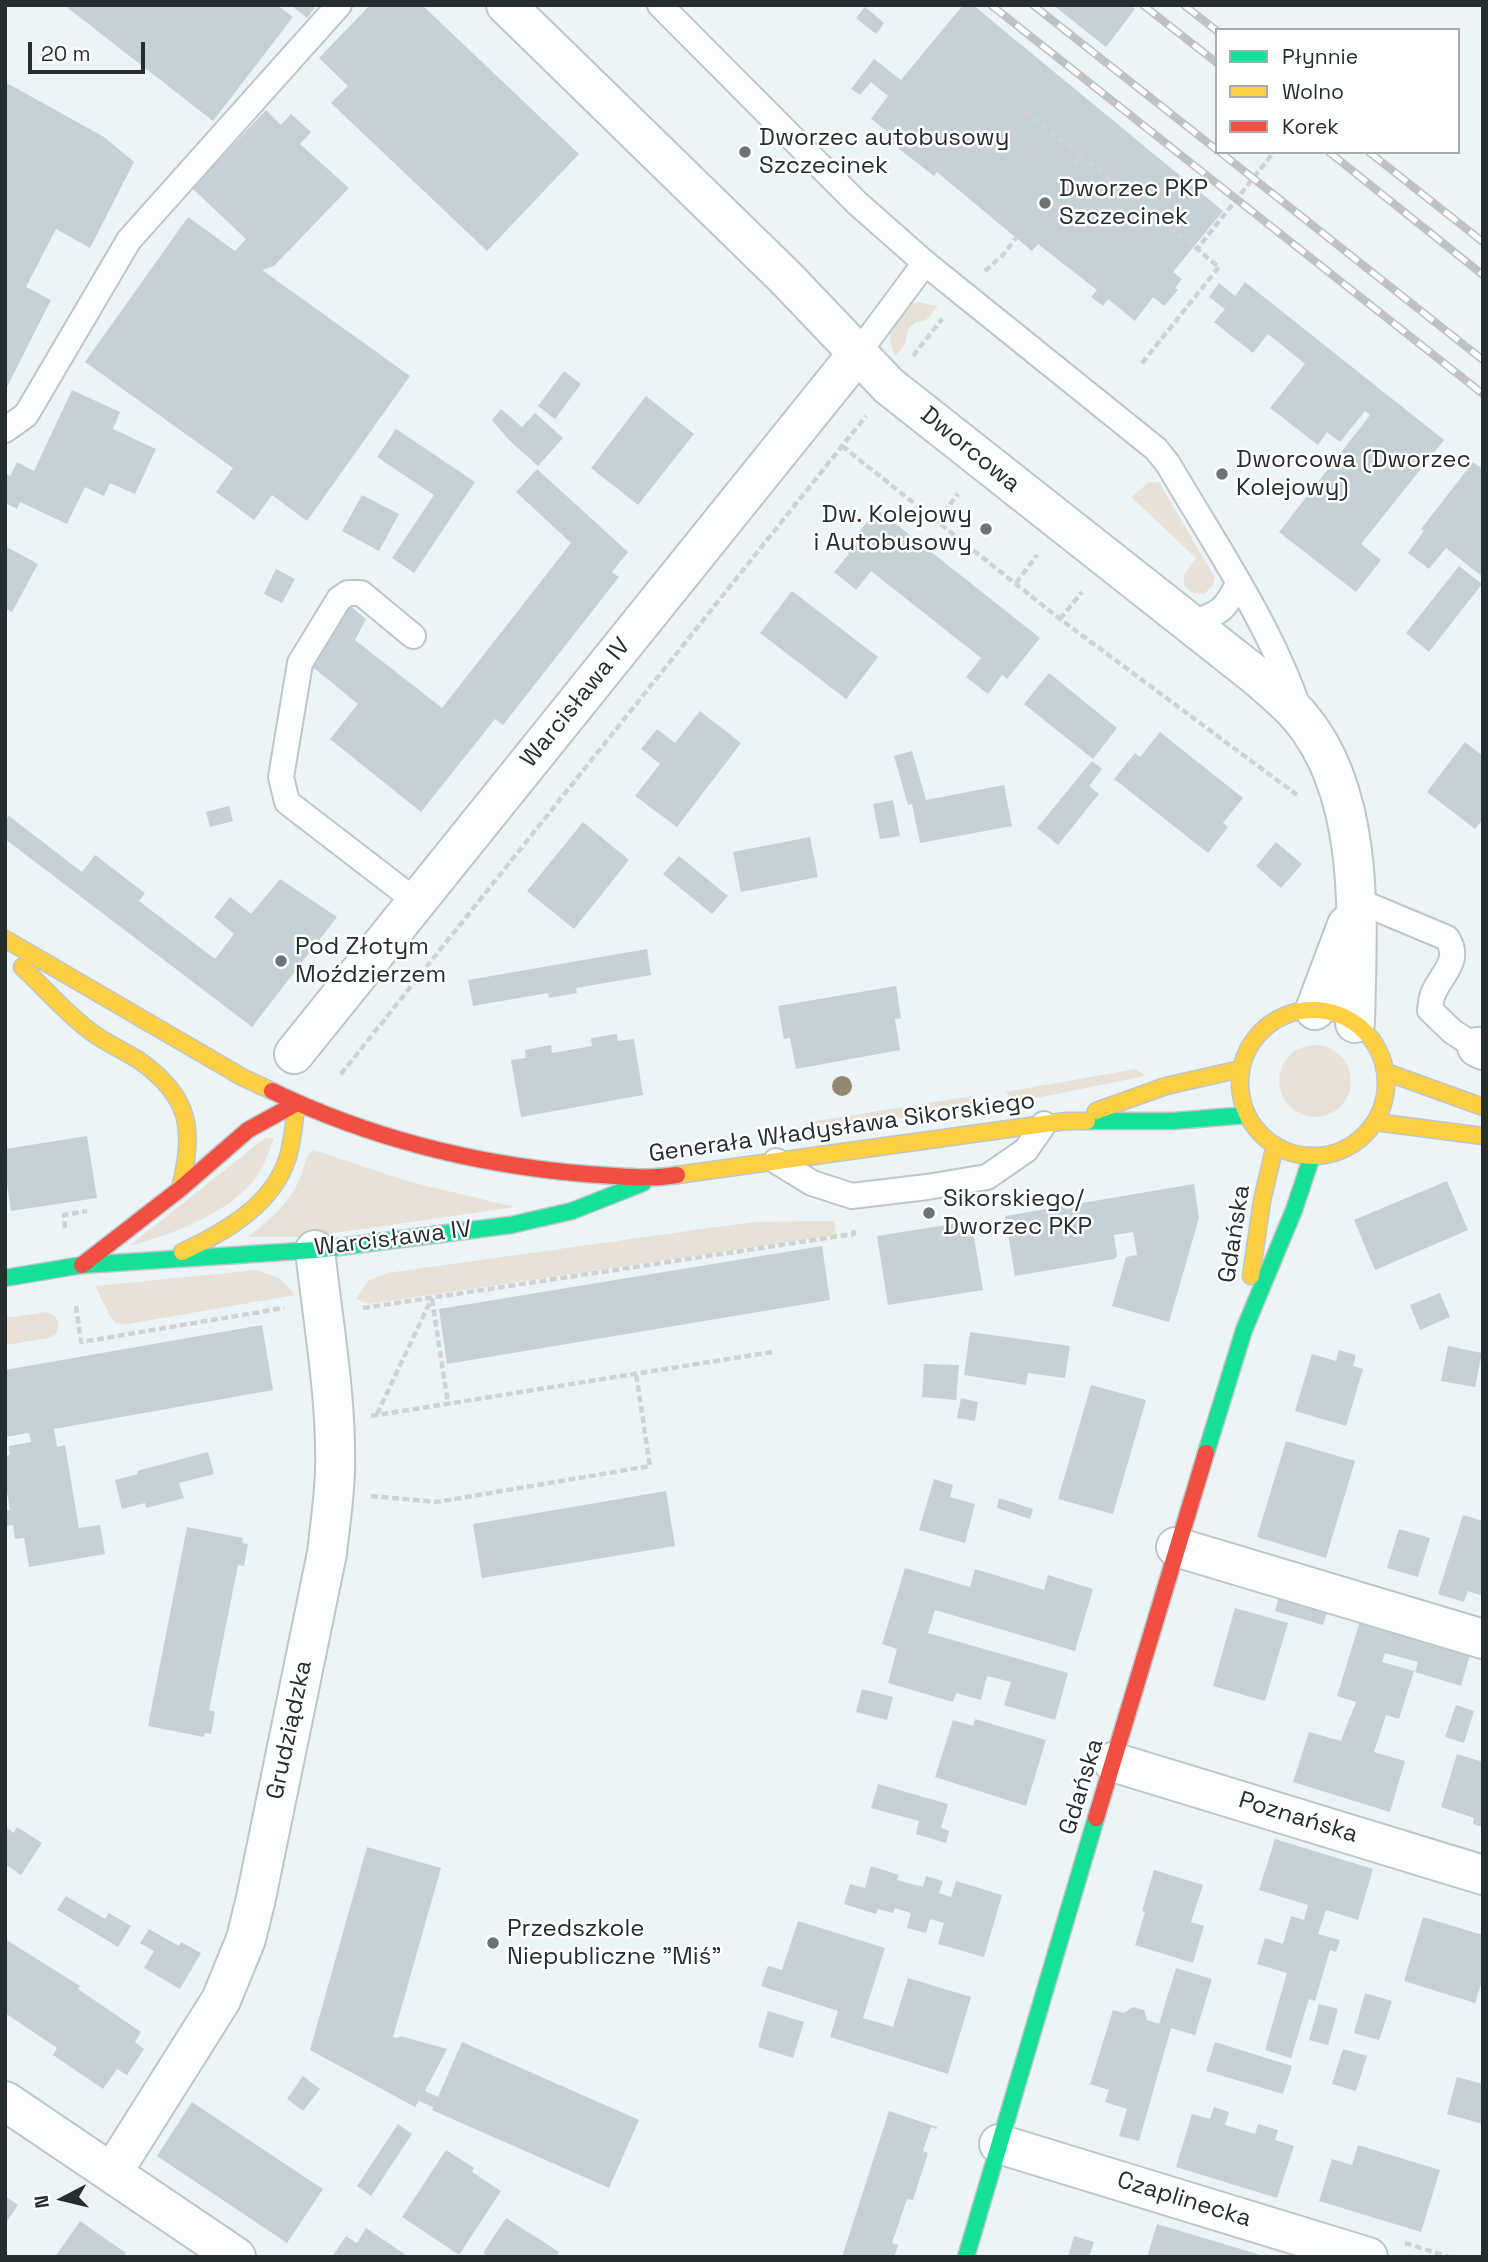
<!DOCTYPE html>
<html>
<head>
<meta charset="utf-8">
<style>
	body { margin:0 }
	#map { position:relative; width:1488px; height:2262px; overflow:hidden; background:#ebf4f7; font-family:"Space Grotesk",sans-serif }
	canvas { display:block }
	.frame { position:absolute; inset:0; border:7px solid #262d2f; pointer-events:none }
	.legend { position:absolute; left:1215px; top:28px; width:245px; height:126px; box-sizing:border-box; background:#fff; border:2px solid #a8abac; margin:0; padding:9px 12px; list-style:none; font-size:21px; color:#262d2f }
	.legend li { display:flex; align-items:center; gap:14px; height:35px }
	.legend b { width:35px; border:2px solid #a8abac }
	.north { position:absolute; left:28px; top:2164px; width:70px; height:70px; -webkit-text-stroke:5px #fff; paint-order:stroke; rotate:263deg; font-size:19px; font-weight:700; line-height:28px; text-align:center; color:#262d2f }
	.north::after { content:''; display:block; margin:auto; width:24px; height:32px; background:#262d2f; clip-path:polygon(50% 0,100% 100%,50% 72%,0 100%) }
	.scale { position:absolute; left:28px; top:42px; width:117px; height:32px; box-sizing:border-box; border:4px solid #262d2f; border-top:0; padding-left:9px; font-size:21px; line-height:24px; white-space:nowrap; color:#262d2f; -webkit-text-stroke:5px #fff; paint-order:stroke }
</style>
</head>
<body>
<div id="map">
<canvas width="1488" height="2262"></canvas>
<div class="frame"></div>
<ul class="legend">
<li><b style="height:9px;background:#16e098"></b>Płynnie</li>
<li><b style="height:9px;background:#ffcf43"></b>Wolno</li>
<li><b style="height:9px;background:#f24e42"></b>Korek</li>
</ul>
<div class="north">N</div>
<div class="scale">20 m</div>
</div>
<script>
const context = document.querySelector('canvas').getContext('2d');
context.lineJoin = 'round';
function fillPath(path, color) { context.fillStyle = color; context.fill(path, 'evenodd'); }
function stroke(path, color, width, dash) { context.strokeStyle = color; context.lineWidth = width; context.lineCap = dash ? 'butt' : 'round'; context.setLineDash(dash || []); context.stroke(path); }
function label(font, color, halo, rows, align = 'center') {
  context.font = font + ' "Space Grotesk",sans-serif'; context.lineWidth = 5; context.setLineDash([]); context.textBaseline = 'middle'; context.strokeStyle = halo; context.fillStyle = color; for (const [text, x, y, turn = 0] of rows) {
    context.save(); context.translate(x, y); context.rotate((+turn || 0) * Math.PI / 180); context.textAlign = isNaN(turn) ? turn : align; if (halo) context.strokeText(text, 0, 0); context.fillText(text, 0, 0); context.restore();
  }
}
fillPath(new Path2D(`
	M918,302L938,306L926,320L916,322L908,329L905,344L896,356C883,334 892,308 918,302Z
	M1149,482H1159L1215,578L1213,585L1204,594L1193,593L1184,585V574L1196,558L1131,497Z
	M1279 1081a36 36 0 1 1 72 0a36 36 0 1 1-72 0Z
	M1136,1069L1145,1076L1017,1102L1005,1092Z
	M973,1096L969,1109L917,1117L803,1126L809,1122Z
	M265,1138H273V1141C268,1154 263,1169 254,1180C227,1214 169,1236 129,1246Z
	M314,1150L410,1182L515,1207L307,1237H248C269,1221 289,1203 300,1179C304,1169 305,1155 314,1150Z
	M834,1221L836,1235L368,1304L356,1299L368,1281L387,1273L753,1222Z
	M257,1270L279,1278L295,1295L128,1324L116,1323L110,1316L95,1286Z
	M46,1312C58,1315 61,1323 56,1334L49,1338L5,1345V1318Z`), '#e8e1d7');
fillPath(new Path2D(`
	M64,5H277L293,17L213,121Z
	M291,5H317L307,18Z
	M370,5H422L579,154L487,251L331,103L348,86L319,58Z
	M963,5H973L1223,211L1173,272L1182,279L1175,288L1178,290L1164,306L1153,297L1135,321L1108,299L1103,306L1091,297L1097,290L1038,244L1032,251L937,172L934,176L885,138L889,133L871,119L888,96L871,82L860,95L851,89L874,59L901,80Z
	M1053,5H1130L1135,9L1106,47Z
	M865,7L884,23L876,34L856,18Z
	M5,82L104,137L134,162L90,248L56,229L26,287L51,300L5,391Z
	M266,110L281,125L291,114L311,132L300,144L349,188L274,266L262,270L410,376L307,521L272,495L254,520L216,492L233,468L85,362L188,217L235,251L246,239L192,188Z
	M1245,282L1444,440L1361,544L1381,560L1356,592L1279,532L1370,415L1365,411L1340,442L1327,432L1318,445L1270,408L1305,364L1268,334L1253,353L1214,322L1225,309L1209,297L1219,283L1235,296Z
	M564,371L581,384L555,419L538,406Z
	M72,390L120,412L113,429L156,449L135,494L110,483L104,496L85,487L67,524L20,502L17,509L5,503V473L10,476L17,462L34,471Z
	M646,396L694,434L638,505L591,468Z
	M501,409L522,427L535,413L563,438L538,466L510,441L492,420Z
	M396,429L475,482L414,573L392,558L434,495L377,457Z
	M1473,462L1483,469V577L1446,548L1429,569L1408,553L1424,531L1421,529Z
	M537,469L628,552L612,572L619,577L503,725L495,719L421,812L330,739L358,704L310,665L345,602L366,619L355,640L442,708L571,543L516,492Z
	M362,495L399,514L379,551L342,531Z
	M877,509L1040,638L1007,679L1002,675L988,694L966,677L981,658L871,571L856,590L834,572L849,554L845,550Z
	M5,546L38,564L12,612L5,608Z
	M1459,566L1482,584L1429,652L1406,633Z
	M276,569L295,579L282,603L264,594Z
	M792,591L878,657L846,699L760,633Z
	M1049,673L1117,728L1093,759L1024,704Z
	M700,711L741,743L677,827L635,796L660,764L641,749L657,729L675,743Z
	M1160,732L1243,798L1223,823L1228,827L1208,853L1114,779L1135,753L1140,757Z
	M1465,742L1483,756V819L1475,829L1427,792Z
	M912,751L926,800L1004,785L1012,826L920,843L912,804L908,805L894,756Z
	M1092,761L1102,769L1089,786L1099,794L1058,845L1037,828Z
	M893,800L900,836L880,839L873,804Z
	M229,806L233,821L210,827L206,812Z
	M9,816L82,872L95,855L145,893L139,901L215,959L234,934L214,917L230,897L251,914L280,879L337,917L252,1027L5,839V821Z
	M583,822L629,860L574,929L527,891Z
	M810,837L818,877L741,892L733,852Z
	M1276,842L1302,864L1281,888L1256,866Z
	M679,856L728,896L712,914L663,874Z
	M647,949L651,975L576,988L577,993L549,998L548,993L473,1006L468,980Z
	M896,986L901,1018L895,1019L900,1050L796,1069L790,1038L784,1039L778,1006Z
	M617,1034L618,1041L634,1039L643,1095L521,1117L511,1060L526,1058L525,1050L551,1045L552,1053L592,1046L591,1038Z
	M87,1136L97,1198L11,1211L5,1171V1149Z
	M1447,1181L1468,1230L1375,1270L1354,1220Z
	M1194,1184L1199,1218L1169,1322L1112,1306L1126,1257L1137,1255L1133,1232L1114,1235L1117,1256L1114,1259L1015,1276L1005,1216Z
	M971,1221L983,1290L888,1305L877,1236Z
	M822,1246L830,1300L447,1364L439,1309Z
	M1440,1293L1450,1317L1420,1330L1410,1305Z
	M262,1325L273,1390L54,1429L57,1447L65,1445L79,1528L100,1525L105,1554L29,1567L24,1538L15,1539L13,1525L5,1526V1511L10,1510L5,1480V1456L10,1455L9,1446L31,1442L29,1433L5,1437V1370Z
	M970,1332L1070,1346L1065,1378L1028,1373L1026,1385L964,1375Z
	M1448,1346L1482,1353L1475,1387L1441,1381Z
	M1339,1350L1356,1355L1353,1366L1363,1369L1346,1426L1295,1411L1312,1354L1336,1361Z
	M924,1364L959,1365L956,1400L922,1397Z
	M1091,1385L1146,1400L1113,1514L1058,1499Z
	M961,1398L978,1402L975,1421L957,1418Z
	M1286,1441L1355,1461L1326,1558L1257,1537Z
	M208,1452L214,1474L179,1483L184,1498L146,1508L145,1503L122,1509L115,1480L138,1474L137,1471Z
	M934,1479L953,1485L950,1497L975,1504L965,1543L919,1530Z
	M666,1491L675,1546L482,1578L473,1524Z
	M999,1498L1033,1509L1030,1519L997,1508Z
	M1463,1515L1483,1521V1596L1468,1591L1464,1602L1438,1594Z
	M187,1527L243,1538L242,1543L248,1544L244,1566L238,1565L209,1710L215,1712L211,1734L205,1733L204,1737L148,1726Z
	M1399,1529L1430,1538L1418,1577L1387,1568Z
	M905,1568L970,1587L975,1569L1044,1590L1048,1575L1093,1589L1075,1651L935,1610L928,1633L1068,1673L1055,1720L1004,1705L1011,1682L987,1676L981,1700L956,1693L953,1702L888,1683L897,1649L882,1644Z
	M1280,1591L1329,1606L1323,1625L1275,1611Z
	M1235,1608L1288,1623L1265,1701L1213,1686Z
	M1362,1615L1470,1655L1461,1686L1415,1672L1418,1662L1385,1653L1382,1662L1414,1671L1399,1719L1386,1715L1374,1752L1405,1761L1390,1812L1293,1782L1309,1732L1341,1741L1345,1730L1356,1702L1337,1696Z
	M862,1689L893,1697L887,1720L856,1712Z
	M1456,1705L1474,1711L1464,1743L1445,1737Z
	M975,1719L1046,1740L1026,1806L935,1777L953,1720L973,1726Z
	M1457,1754L1483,1762V1827L1473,1824L1474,1818L1441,1807Z
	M878,1784L948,1804L941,1828L949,1831L946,1843L916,1834L919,1821L871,1808Z
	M5,1827L14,1833L17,1827L42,1843L21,1875L5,1864Z
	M1275,1839L1373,1869L1358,1920L1326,1910L1318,1934L1340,1940L1336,1952L1330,1950L1315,2001L1309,1999L1291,2058L1265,2050L1287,1973L1257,1964L1265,1938L1283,1944L1291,1916L1304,1920L1308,1905L1259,1890Z
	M367,1847L441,1868L393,2037L398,2038L400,2036L447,2049L425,2091L438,2097L462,2042L639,2120L609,2188L432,2110L433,2107L419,2101L415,2107L310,2050Z
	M871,1866L899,1875L897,1880L923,1887L926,1876L943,1881L939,1893L951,1897L956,1881L1002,1895L984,1957L938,1944L944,1923L930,1919L926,1933L907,1928L911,1913L895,1908L893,1913L878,1909L876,1914L844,1904L850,1884L865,1888Z
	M1154,1870L1203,1885L1191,1922L1204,1926L1193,1963L1135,1945L1145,1912L1142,1911Z
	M66,1896L105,1919L109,1913L131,1926L118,1947L57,1910Z
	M1423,1917L1483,1935V1978L1475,2003L1404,1981Z
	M798,1921L885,1948L863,2018L893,2027L908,1978L971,1997L948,2074L830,2037L838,2011L761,1986L768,1966L782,1970Z
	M149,1929L179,1946L181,1942L201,1953L180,1989L144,1968L154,1951L140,1943Z
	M5,1939L80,1986L78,1989L141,2032L135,2042L144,2049L127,2075L117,2069L103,2089L53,2055L57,2048L5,2013Z
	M1176,1968L1212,1979L1195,2035L1171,2028L1139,2141L1119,2136L1127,2109L1105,2102L1109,2090L1090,2084L1113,2010L1124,2013L1133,2007L1144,2010L1147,2020L1159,2024Z
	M1365,1993L1392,2001L1379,2040L1354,2033Z
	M1319,2004L1338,2009L1328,2045L1309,2040Z
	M768,2011L804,2022L793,2058L758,2047Z
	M1215,2042L1292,2066L1283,2094L1206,2071Z
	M1343,2049L1367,2056L1356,2091L1332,2084Z
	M303,2076L320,2089L303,2111L287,2099Z
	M1457,2077L1483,2084V2124L1447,2114Z
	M192,2102L323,2189L287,2243L157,2156Z
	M1214,2107L1229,2112L1225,2125L1255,2134L1258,2124L1278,2130L1275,2140L1294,2146L1277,2198L1176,2167L1192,2114L1210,2119Z
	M889,2111L937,2127V2129L931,2127L923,2151L928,2153L913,2200L907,2199L892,2243L898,2245L894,2257H842Z
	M398,2124L412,2134L371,2196L357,2186Z
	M1358,2145L1440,2170L1421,2232L1319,2201L1332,2159L1352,2165Z
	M446,2150L474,2168L472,2172L501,2191L459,2255L402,2217Z
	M5,2196L18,2205L5,2224Z
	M506,2218L559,2252L556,2257H488L483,2253Z
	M80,2221L126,2253L123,2257H55Z
	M1157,2224L1264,2256L1263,2257H1147Z
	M366,2228L409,2257H332L346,2236L357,2243Z
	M1074,2236L1094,2242L1089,2257H1068Z`), '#c4d2d7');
const lane = new Path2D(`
	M660,5L857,203L925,263L1156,449L1168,464C1213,541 1271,626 1299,710
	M858,353L925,263
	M5,430L26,415L129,240L339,5
	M1191,623C1219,614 1226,610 1238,583
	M413,636L361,593H348L339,599L300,663L281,777L287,802L417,902
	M1356,900L1447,938C1462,961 1441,974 1433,994C1431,998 1431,1005 1430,1010L1453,1032L1477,1047
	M776,1161L812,1183L852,1196L927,1187L987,1177L1026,1150L1044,1124`);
const street = new Path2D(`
	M506,5L786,278L889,386L1254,674C1270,688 1288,702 1301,718C1367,797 1357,926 1355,1023
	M1315,1010L1347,925
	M1477,1047L1483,1050
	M294,1054L858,353
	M1176,1547L1483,1639
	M1113,1762L1483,1875
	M5,2101L236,2257
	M999,2144L1368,2257
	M112,2173L221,2000L246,1939L256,1898L327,1553C330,1526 334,1499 335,1472C337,1398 323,1323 315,1250`);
const fast = new Path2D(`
	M1087,1121H1173L1247,1115
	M5,1278L82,1265L315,1250L511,1225L572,1211L643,1183
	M1206,1453L1244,1330L1294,1210L1312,1156
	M966,2257L1096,1818`);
const slow = new Path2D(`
	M5,939L242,1077L272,1091
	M22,967C46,989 67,1015 94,1034C108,1044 125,1051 140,1061C192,1098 194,1131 180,1189
	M1240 1083a73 73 0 1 1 146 0a73 73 0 1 1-146 0Z
	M1386,1072L1483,1107
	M1096,1111L1166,1086L1241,1069
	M1375,1122L1483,1136
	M677,1175L1066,1121H1087
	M182,1252C225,1232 273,1205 288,1157C293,1139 294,1121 297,1103
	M1251,1276L1262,1201L1275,1145`);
const jam = new Path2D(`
	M272,1091C370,1138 478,1165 586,1174C617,1176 646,1180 677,1175
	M82,1265L180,1189L248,1130L297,1103
	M1096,1818L1206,1453`);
stroke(lane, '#bec6c8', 28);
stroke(street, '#bec6c8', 42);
stroke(fast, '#bec6c8', 19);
stroke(slow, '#bec6c8', 19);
stroke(jam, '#bec6c8', 19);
stroke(new Path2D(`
	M1026,111L1080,155L1072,166
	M1080,155L1197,249L1274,152
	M985,271L1004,254L1016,238
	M913,356L942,319
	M1142,363L1219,267L1197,249
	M842,446L1060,619L1297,795
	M937,521L958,494
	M1016,583L1037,555
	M1060,619L1082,592
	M341,1074L866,416
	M65,1228L64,1215L87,1211
	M432,1299L448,1404
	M76,1306L81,1342L284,1308
	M363,1308L854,1234L853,1229
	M377,1414L432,1298
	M371,1416L772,1352
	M371,1496L437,1502L650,1466L636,1374
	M1405,2243L1449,2257`), '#d0d3d4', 4.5, [7, 3.5]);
stroke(lane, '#fcfdfe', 24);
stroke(street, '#fcfdfe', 38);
stroke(fast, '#16e098', 16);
stroke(slow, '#ffcf43', 16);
stroke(jam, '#f24e42', 16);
const rail = new Path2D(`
	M991,5L1483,394
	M1033,5L1217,150
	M1143,5L1217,63
	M1184,5L1217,31
	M1220,152L1483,360
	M1329,152L1483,275
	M1369,152L1483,242`);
stroke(rail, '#c0c2c2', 8);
stroke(rail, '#fff', 5, [16]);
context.fillStyle = '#948772';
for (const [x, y] of [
	[842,1086]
]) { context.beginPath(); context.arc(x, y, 10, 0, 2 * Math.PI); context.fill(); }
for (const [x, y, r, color] of [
	[745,152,7,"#6b7375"],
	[1045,203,7,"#6b7375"],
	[1222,474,7,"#6b7375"],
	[986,529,7,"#6b7375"],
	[281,961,7,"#6b7375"],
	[929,1213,7,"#6b7375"],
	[493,1943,7,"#6b7375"]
]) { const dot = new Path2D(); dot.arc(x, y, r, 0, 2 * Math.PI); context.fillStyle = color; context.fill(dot); stroke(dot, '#fff', 2.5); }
label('24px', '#262d2f', '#fff', [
	["Dworzec autobusowy",759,138],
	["Szczecinek",759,166],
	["Dworzec PKP",1059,189],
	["Szczecinek",1059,217],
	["Dworcowa (Dworzec",1236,460],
	["Kolejowy)",1236,488],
	["Dw. Kolejowy",972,515,"right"],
	["i Autobusowy",972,543,"right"],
	["Pod Złotym",295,947],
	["Moździerzem",295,975],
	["Sikorskiego/",943,1199],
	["Dworzec PKP",943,1227],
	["Przedszkole",507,1929],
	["Niepubliczne \"Miś\"",507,1957]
], 'left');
label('24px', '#262d2f', '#fff', [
	["Dworcowa",970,450,39],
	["Warcisława IV",576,703,-51],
	["Generała Władysława Sikorskiego",842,1128,-8],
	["Gdańska",1235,1234,-81],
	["Warcisława IV",393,1239,-7],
	["Grudziądzka",290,1730,-78],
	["Gdańska",1082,1787,-73],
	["Poznańska",1298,1818,17],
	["Czaplinecka",1184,2200,17]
]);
</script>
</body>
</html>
